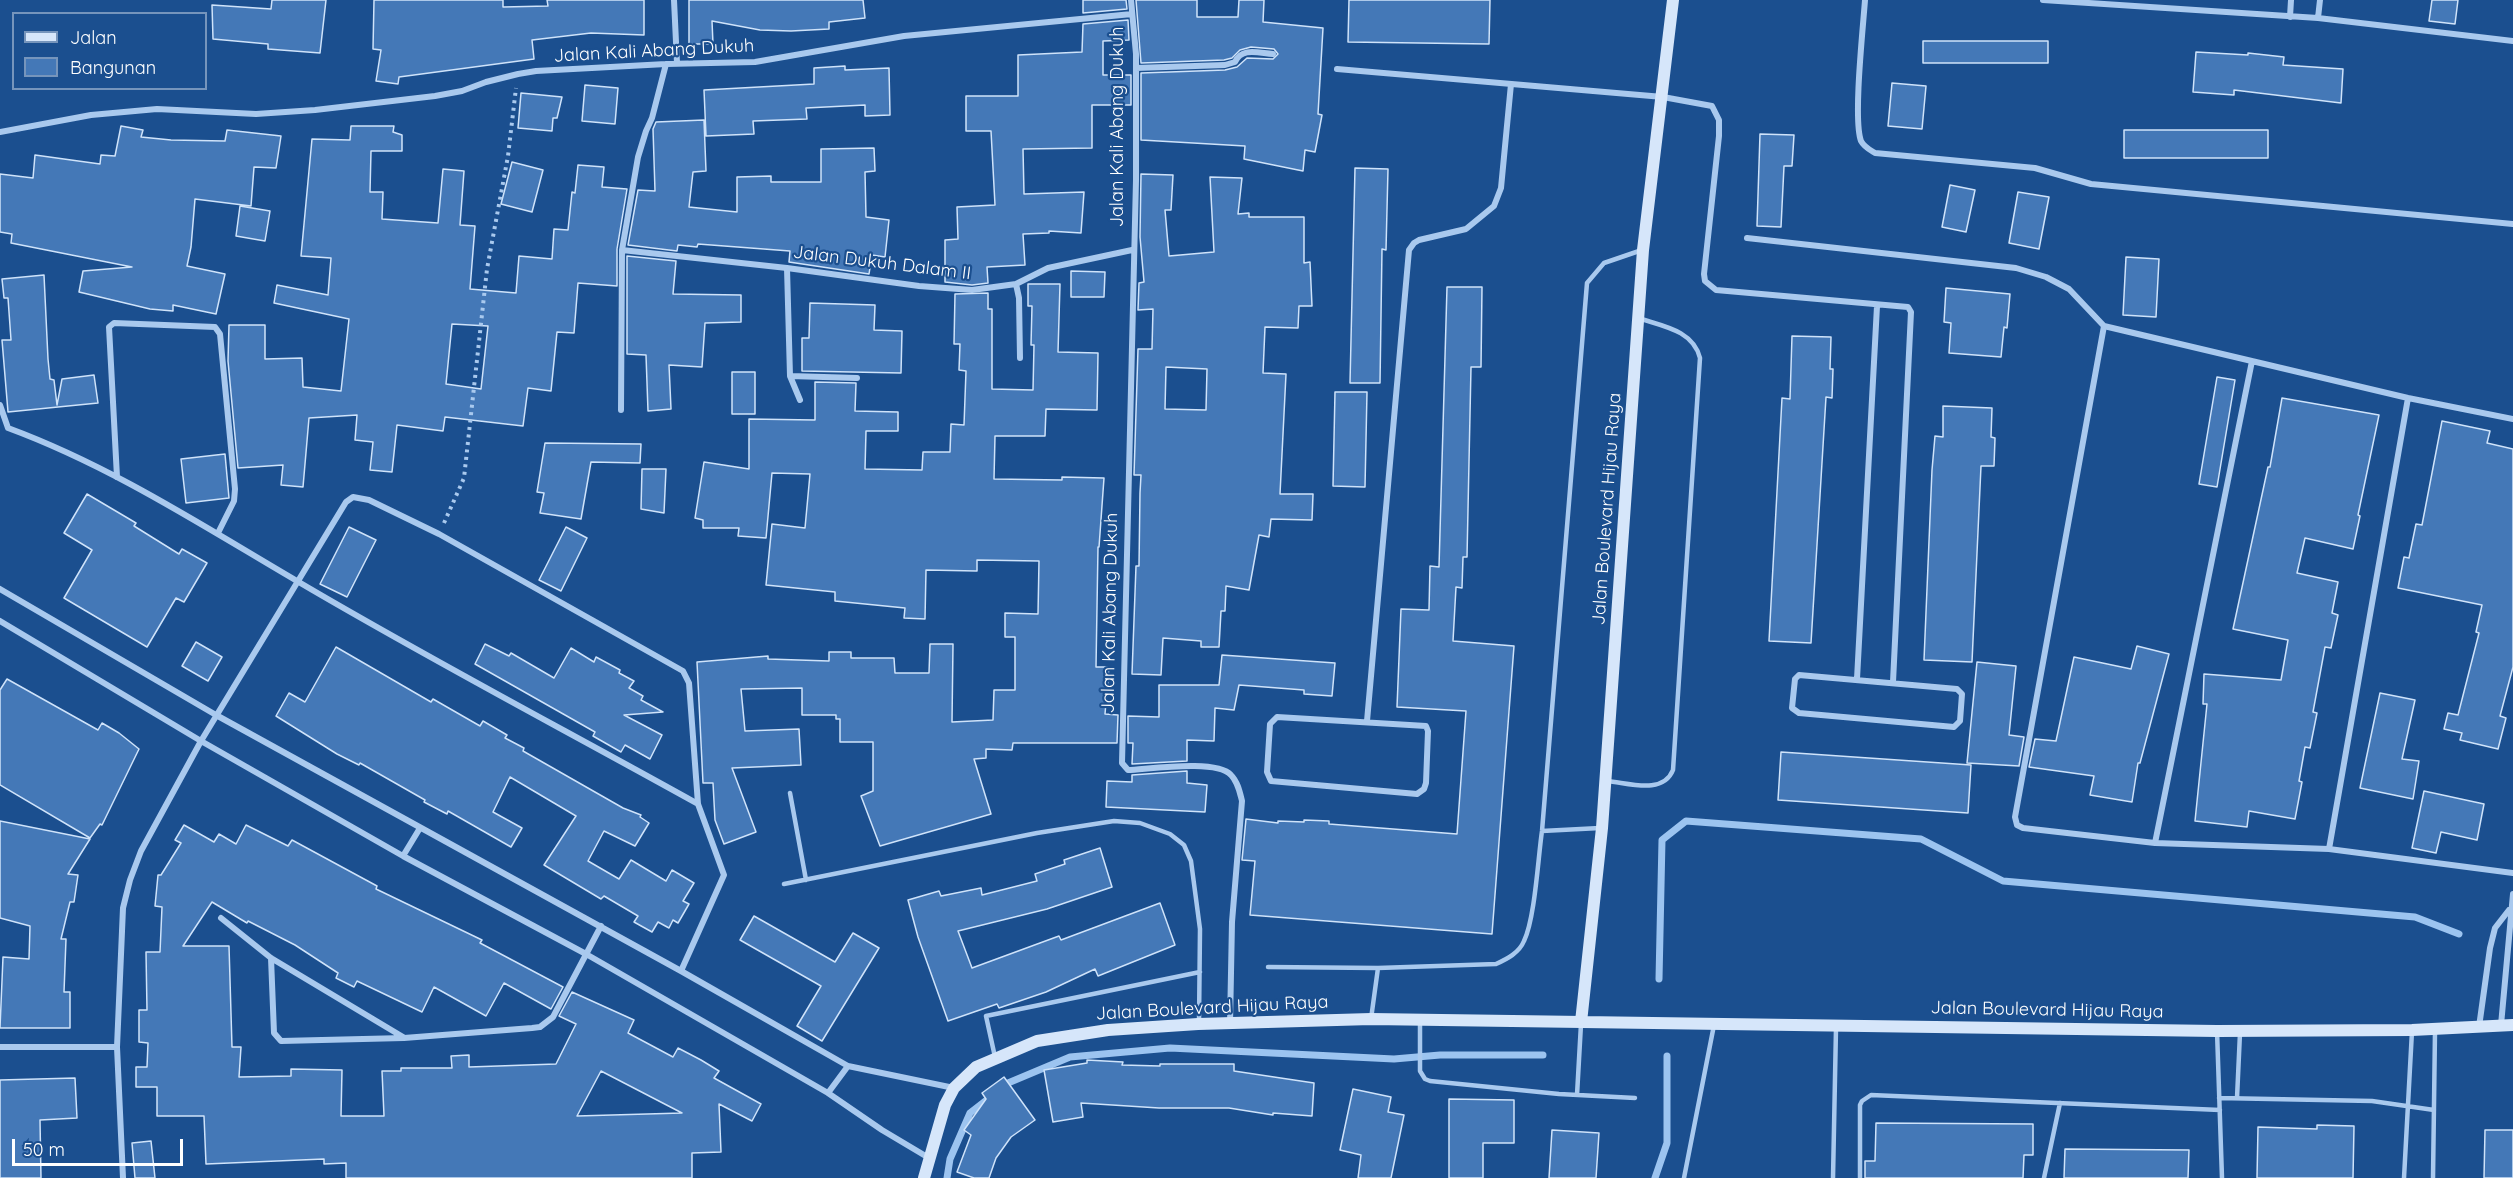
<!DOCTYPE html>
<html>
<head>
<meta charset="utf-8">
<style>
	body { margin:0 }
	#map { position:relative; width:2513px; height:1178px; overflow:hidden; background:#1b4f8f; font-family:Quicksand,sans-serif }
	canvas { display:block }
	.legend { position:absolute; left:12px; top:12px; width:195px; height:78px; box-sizing:border-box; background:#1b4f8f; border:2px solid #7695bc; margin:0; padding:8px 10px; list-style:none; font-size:18px; color:#fff }
	.legend li { display:flex; align-items:center; gap:12px; height:30px }
	.legend b { width:30px; border:2px solid #7695bc }
	.scale { position:absolute; left:12px; top:1139px; width:171px; height:27px; box-sizing:border-box; border:3px solid #fff; border-top:0; padding-left:8px; font-size:18px; line-height:21px; white-space:nowrap; color:#fff; -webkit-text-stroke:4px #1b4f8f; paint-order:stroke }
</style>
</head>
<body>
<div id="map">
<canvas width="2513" height="1178"></canvas>
<ul class="legend">
<li><b style="height:8px;background:#d6e6fa"></b>Jalan</li>
<li><b style="height:16px;background:#4478b7"></b>Bangunan</li>
</ul>
<div class="scale">50 m</div>
</div>
<script>
const context = document.querySelector('canvas').getContext('2d');
context.lineJoin = 'round';
function stroke(path, color, width, dash) { context.strokeStyle = color; context.lineWidth = width; context.lineCap = dash ? 'butt' : 'round'; context.setLineDash(dash || []); context.stroke(path); }
function fillPath(path, color) { context.fillStyle = color; context.fill(path, 'evenodd'); }
function label(font, color, halo, rows, align = 'center') {
  context.font = font + ' Quicksand,sans-serif'; context.lineWidth = 4.5; context.setLineDash([]); context.textBaseline = 'middle'; context.strokeStyle = halo; context.fillStyle = color; for (const [text, x, y, turn = 0] of rows) {
    context.save(); context.translate(x, y); context.rotate((+turn || 0) * Math.PI / 180); context.textAlign = isNaN(turn) ? turn : align; if (halo) context.strokeText(text, 0, 0); context.fillText(text, 0, 0); context.restore();
  }
}
stroke(new Path2D(`
	M1659,979L1662,840L1686,821L1921,839L2003,881L2415,917L2459,934
	M1002,1088L1008,1083L1070,1057L1170,1048L1394,1059L1440,1055H1543
	M947,1178L950,1159L970,1113L988,1099
	M1655,1178L1667,1143V1056`), '#9cc4f0', 7);
const building = new Path2D(`
	M272,0H326L320,53L268,49V44L213,39L212,5L271,9Z
	M374,0H503V7L548,6L547,0H644V35L591,33L532,40L534,59L399,77L398,84L376,81L381,50L373,49Z
	M689,0H863L865,18L829,22V29L791,31L760,30L712,21L713,44H689Z
	M1083,0H1126L1127,9L1083,13Z
	M1136,0H1197V17H1238L1239,0H1264L1263,22L1323,28L1318,114L1322,115L1315,152L1305,150L1303,171L1244,159L1245,146L1141,140V73L1225,70L1237,67L1247,58L1273,59L1278,54L1274,49L1251,47L1240,50L1232,58L1224,60L1141,63Z
	M1349,0H1490L1489,44L1348,42Z
	M2432,0H2458L2455,24L2429,21Z
	M1128,20L1129,40L1103,41V75H1131V105H1092V148L1023,149L1024,194L1084,192L1081,233L1049,231V233L1023,234L1025,265L987,267L988,283L972,285L945,282V240L958,239L957,207L995,205L991,131H966V96H1018V55L1082,52L1083,24Z
	M1923,41H2048V63H1923Z
	M2196,52L2248,55V53L2284,57L2283,65L2343,69L2341,103L2234,90V95L2193,92Z
	M845,66V70L889,68L890,115L865,116V105L806,108L807,119L753,121L754,134L706,136L704,90L814,84V68Z
	M1892,83L1926,86L1922,129L1888,126Z
	M585,85L618,88L615,124L582,121Z
	M521,93L562,97L557,118H553L552,131L518,128Z
	M704,120L706,171L693,172L689,207L737,212V177L771,176V182H821V149L874,148L875,171L865,172L866,217L889,220L885,257L872,255L869,274L789,262L790,251L698,244L697,247L678,245L677,251L628,245L638,190L655,191L653,129L656,122Z
	M121,126L143,130L141,137L171,140L225,141L227,130L281,136L276,168L254,167L251,206L195,199L191,247L187,266L225,274L216,314L173,305V311L150,309L79,292L83,271L132,267L11,243L12,234L0,232V174L33,178L35,155L100,164L101,155L115,156Z
	M351,126H394L393,132L402,135V151H371L370,192H383L382,219L438,223L443,169L464,171L460,225L475,226L470,289L516,293L519,256L552,259L554,229L568,230L572,192L575,193L578,165L604,167L602,187L627,189L617,249V286L578,283L574,333L557,332L551,391L528,388L523,426L445,417L443,431L397,425L392,472L370,470L373,442L355,440L357,415L309,418L303,487L281,485L283,465L238,468L228,361L229,325H265V359L302,358L303,387L341,391L349,319L274,303L277,285L328,295L331,258L301,256L312,139L350,140ZM452,324L488,326L481,389L446,384Z
	M2124,130H2268V158H2124Z
	M1760,134L1794,135L1792,166H1784L1781,227L1757,226Z
	M512,162L543,170L532,212L501,204Z
	M1355,168L1388,169L1386,250L1382,249L1380,383H1350Z
	M1141,174L1173,175L1171,210H1165L1169,256L1214,252L1210,177L1242,178L1238,214L1249,213V217H1304V263L1310,262L1312,306H1299L1298,328L1265,327L1263,373L1286,374L1280,494H1313L1312,520L1271,519L1269,537L1259,535L1249,590L1226,586L1225,611H1221L1219,647H1201V641L1163,638L1161,675L1132,674L1136,566H1139L1140,493L1141,475H1134L1138,349H1152L1153,309L1138,310L1139,283L1144,282L1140,237ZM1166,367L1207,369L1206,410L1165,409Z
	M1950,185L1975,190L1966,232L1942,227Z
	M2018,192L2049,197L2039,249L2009,243Z
	M240,206L270,211L265,241L236,236Z
	M627,256L676,261L673,294L741,295V322L705,323L702,367L669,365L671,409L648,411L646,355L627,354Z
	M2126,257L2159,259L2156,317L2123,315Z
	M1071,271L1105,272L1104,297H1071Z
	M44,275L48,359L50,379L54,380L57,405L62,379L94,375L98,403L8,412L2,340H11L8,298H4L2,279Z
	M1028,284H1060L1058,352L1098,353L1097,410L1046,409L1045,436H995L994,479L1062,480V477L1104,478L1099,547H1098L1096,667H1109L1105,714L1118,715L1117,743H1013L1012,750L986,749V758L974,759L991,814L880,846L861,796L873,791V742H840V719H836V715H802V688L741,689L745,731L799,729L801,765L732,768L756,832L724,844L715,820L713,783H703L697,662L768,656V659L829,661V652H851V658H894L895,673H929L930,644H953L952,722L993,720L994,690H1015V637H1005V613L1038,614L1039,561L977,560V571L926,570L925,619L904,618L905,608L835,601V592L766,585L772,524L805,528L810,474L772,473L766,538L738,536L739,528H703V520L695,518L704,462L749,469V419L815,420V382L856,383L855,411L898,412V431H866L865,469L922,470L923,452H950L951,424L964,425L966,371L959,370L960,344H954L955,294L988,293V309H992V389L1033,390L1034,345H1031L1032,306H1028Z
	M1447,287H1482L1481,367H1471L1467,557H1463L1462,588L1456,587L1453,641L1514,646L1492,934L1250,915L1255,861L1242,860L1246,819L1278,823V821L1304,822V820L1329,821V824L1457,834L1466,711L1397,707L1401,609L1429,610L1430,566L1439,567Z
	M1946,288L2010,294L2007,328L2004,327L2001,357L1949,353L1951,323L1944,322Z
	M810,303L875,305L874,330L902,331L901,373L802,371V338H809Z
	M1792,336L1831,337L1830,369H1833L1832,398L1826,397L1811,643L1769,641L1782,398L1790,399Z
	M732,372H755V414H732Z
	M2217,377L2235,380L2217,487L2199,484Z
	M1335,392H1367L1365,487L1333,486Z
	M2282,398L2379,415L2358,515L2360,516L2353,549L2305,538L2297,573L2338,582L2332,613L2338,615L2331,648L2325,647L2313,712L2317,713L2310,748L2305,747L2299,781L2302,782L2295,819L2249,811L2247,827L2195,821L2207,704H2203L2204,674L2281,680L2288,640L2233,629L2268,467H2270Z
	M1943,406L1992,408L1991,437L1995,438L1994,466H1981L1972,662L1924,660L1932,470L1935,436L1943,437Z
	M2442,421L2490,431L2487,443L2513,449V667L2500,716L2506,718L2498,749L2460,740L2462,733L2444,729L2448,713L2458,715L2479,633L2476,632L2482,605L2398,588L2404,557L2409,558L2416,524L2422,525Z
	M545,443L641,444L640,463L591,462L581,519L540,513L544,493L537,492Z
	M225,454L229,498L186,503L181,459Z
	M642,469H666L664,513L641,509Z
	M87,494L136,523L134,526L179,554L182,549L207,563L184,602L176,598L147,647L64,598L92,550L64,533Z
	M349,527L376,540L347,597L320,584Z
	M566,527L587,538L561,591L539,580Z
	M196,642L222,657L208,681L182,666Z
	M485,644L509,656L511,653L554,678L571,648L594,662L596,657L620,670L619,673L634,681L629,688L643,696L641,700L663,712L624,715L662,735L650,759L625,745L621,752L593,736L595,732L475,664Z
	M2137,646L2169,654L2140,763H2138L2132,802L2090,795L2094,776L2029,767L2035,739L2056,741L2074,657L2131,669Z
	M336,647L431,702L433,699L480,726L483,721L507,735L505,738L524,748L523,751L623,808L641,815L640,817L649,823L635,846L604,831L588,861L619,879L631,860L666,881L672,870L694,883L683,901L689,904L678,923L673,920L669,928L658,922L652,932L634,922L638,916L604,896L601,899L544,865L576,816L510,777L493,812L522,828L511,847L448,811L447,814L424,802L425,800L360,763L359,765L337,754L276,716L289,693L305,702Z
	M1222,655L1335,663L1332,696L1304,694V690L1239,685L1234,710L1215,708L1214,741L1187,740V761L1132,764L1133,743H1128V716L1159,717V685H1219Z
	M1977,662L2016,666L2009,735L2024,737L2019,766L1967,763Z
	M7,679L98,730L102,723L119,733L139,749L102,825L100,824L90,838L0,785V690Z
	M2380,693L2415,700L2402,759L2419,761L2413,799L2360,788Z
	M1781,752L1971,765L1968,813L1778,800Z
	M1187,771V783L1207,785L1205,812L1106,807L1107,781L1132,782V775Z
	M2424,791L2484,804L2477,840L2441,832L2436,853L2412,848Z
	M0,821L90,839L68,874L78,875L74,902H70L61,939H66L64,992H70V1028H0L3,957L29,959L30,926L0,918Z
	M184,825L214,842L219,834L236,844L246,825L288,846L292,840L377,886L376,889L482,940L480,943L563,987L551,1009L504,983L486,1016L434,987L422,1012L357,981L354,987L336,978L338,973L295,945L248,921L247,923L212,902L183,946H229L232,1047H241L239,1077L291,1076V1069L342,1070L341,1116H384L382,1071H401V1068H452L451,1056L469,1055V1067L556,1064L576,1024L559,1016L572,992L634,1020L628,1033L673,1057L678,1048L701,1060L719,1071L714,1078L761,1104L752,1121L719,1104L721,1152L692,1153V1178H346V1163L324,1164V1159L206,1164L204,1116H157V1087H136V1067H147L148,1043L139,1042V1010H147L146,952H160L162,907L155,906L158,875H161L181,843L175,840ZM601,1071L682,1113L577,1116Z
	M1100,848L1112,887L1047,909L958,931L972,968L1059,936L1061,940L1160,903L1175,945L1098,976L1095,969L1046,992L999,1008L997,1004L948,1021L918,937L908,900L939,891L941,896L981,888L982,895L1037,881L1035,874L1065,864L1064,860Z
	M754,916L835,962L853,933L879,948L822,1041L797,1026L821,986L740,940Z
	M1087,1060L1123,1062L1122,1065L1160,1066V1064H1234V1071L1314,1083L1312,1116L1273,1113V1115L1229,1108H1159L1081,1103L1083,1117L1053,1122L1044,1070L1087,1063Z
	M1004,1077L1035,1120L1011,1137L996,1158L989,1178H974L957,1172L971,1135L964,1130L986,1099L982,1093Z
	M75,1078L77,1118L40,1120L41,1178H0V1080Z
	M1353,1089L1391,1097L1388,1112L1404,1115L1391,1178H1358L1361,1155L1340,1150Z
	M1449,1099L1514,1100V1143H1483V1178H1449Z
	M1876,1123L2033,1124V1155H2024L2023,1178H1865V1161H1875Z
	M2317,1125L2354,1126L2353,1178H2257L2258,1127L2317,1129Z
	M1552,1130L1599,1133L1596,1178H1549Z
	M2485,1130H2513V1178H2484Z
	M151,1141L155,1178H135L132,1143Z
	M2065,1149L2189,1150L2188,1178H2064Z`);
fillPath(building, '#4478b7');
stroke(building, '#cfe3fa', 1.5);
stroke(new Path2D(`
	M444,523L464,478L487,269L508,156L516,88`), '#a9c9ee', 4, [3, 4.5]);
stroke(new Path2D(`
	M1607,781C1629,783 1663,795 1673,770L1700,358C1693,330 1662,326 1638,318
	M790,793L806,880
	M1542,831L1600,828
	M784,884L1037,833L1114,821L1140,823L1170,834L1184,845L1191,861L1200,929L1199,1023
	M1268,967L1378,968L1496,964C1507,959 1519,953 1524,941C1535,918 1538,858 1542,831L1587,283L1604,263L1642,250
	M1371,1019L1378,968
	M1420,1021V1071L1425,1079L1430,1081L1559,1094L1635,1098
	M2217,1031L2222,1178
	M995,1057L986,1016L1200,972
	M1577,1095L1581,1024
	M2219,1098L2372,1101L2434,1110
	M2237,1098L2240,1033
	M1684,1178L1714,1025
	M1833,1178L1836,1028
	M1860,1178V1105L1862,1101L1871,1095L2220,1110
	M2044,1178L2060,1103
	M2404,1178L2412,1031
	M2433,1178L2435,1031`), '#a9c9ee', 4.5);
stroke(new Path2D(`
	M674,0L677,63
	M1131,0L1136,54V180L1122,763L1128,770C1150,769 1217,759 1231,775C1238,782 1240,793 1242,801L1232,922L1230,1024
	M1865,0C1863,28 1853,120 1861,141C1864,147 1870,150 1875,153L2035,168L2091,184L2513,224
	M2043,0L2318,18L2513,41
	M2290,17L2291,0
	M2318,18L2320,0
	M1136,68L1225,65L1235,62C1242,47 1258,53 1273,54
	M1337,69L1663,97L1712,106L1719,120V136L1704,274L1705,281L1716,290L1908,307L1911,312L1893,682
	M0,132L91,115L157,109L256,114L315,110L435,96L462,91L486,82L518,74L536,71L666,64L755,62L904,36L1132,14
	M1747,238L2016,268L2046,277L2069,289L2104,326L2408,398L2513,419
	M622,250L787,268L919,286L972,290L1016,284L1048,268L1132,250
	M787,268L790,376L800,400
	M1016,284L1019,298L1020,358
	M2104,326L2015,817L2017,825L2023,828L2155,843L2329,849L2513,873
	M790,376L857,378
	M0,405L8,428C111,466 203,526 297,581C429,659 565,730 698,804
	M621,410L622,250L638,157L646,131L652,118L666,64
	M117,477L109,327L114,323L215,327L220,334L235,489L234,501L218,533
	M0,589L216,715L681,971L848,1066L954,1088
	M0,621L201,741L403,856L586,954L828,1093L882,1130L929,1158
	M1799,675L1957,689L1962,694L1960,721L1954,727L1799,713L1792,708L1795,679Z
	M1857,679L1877,306
	M1277,717L1426,726L1428,731L1426,783L1424,789L1417,794L1271,781L1267,772L1270,724Z
	M1367,721L1409,250L1414,243L1419,240L1466,229L1494,206L1501,188L1511,84
	M2155,843L2252,361
	M2329,849L2408,398
	M403,856L420,828
	M221,918L271,958L403,1037
	M271,958L274,1033L281,1041L404,1038L532,1028L540,1027L553,1017L601,926
	M2501,1025L2513,894
	M2479,1027L2490,948L2495,928L2509,910
	M0,1047H117
	M828,1093L848,1066
	M123,1178L117,1047L123,908L130,880L141,851L201,741L346,502L353,497L369,500L439,534L683,671L689,683L698,804L724,875L681,971`), '#a9c9ee', 6);
stroke(new Path2D(`
	M1581,1022L1602,828L1643,250L1673,0
	M924,1178L945,1105L954,1088L976,1067L1037,1041L1108,1030L1198,1024L1371,1019L2217,1031L2412,1030L2513,1025`), '#d6e6fa', 12);
label('18px', '#fff', '#1b4f8f', [
	["Jalan Kali Abang Dukuh",654,51,-3],
	["Jalan Kali Abang Dukuh",1118,127,-90],
	["Jalan Dukuh Dalam II",882,263,7],
	["Jalan Boulevard Hijau Raya",1607,509,-86],
	["Jalan Kali Abang Dukuh",1110,613,-89],
	["Jalan Boulevard Hijau Raya",1212,1008,-3],
	["Jalan Boulevard Hijau Raya",2047,1010,1]
]);
</script>
</body>
</html>
